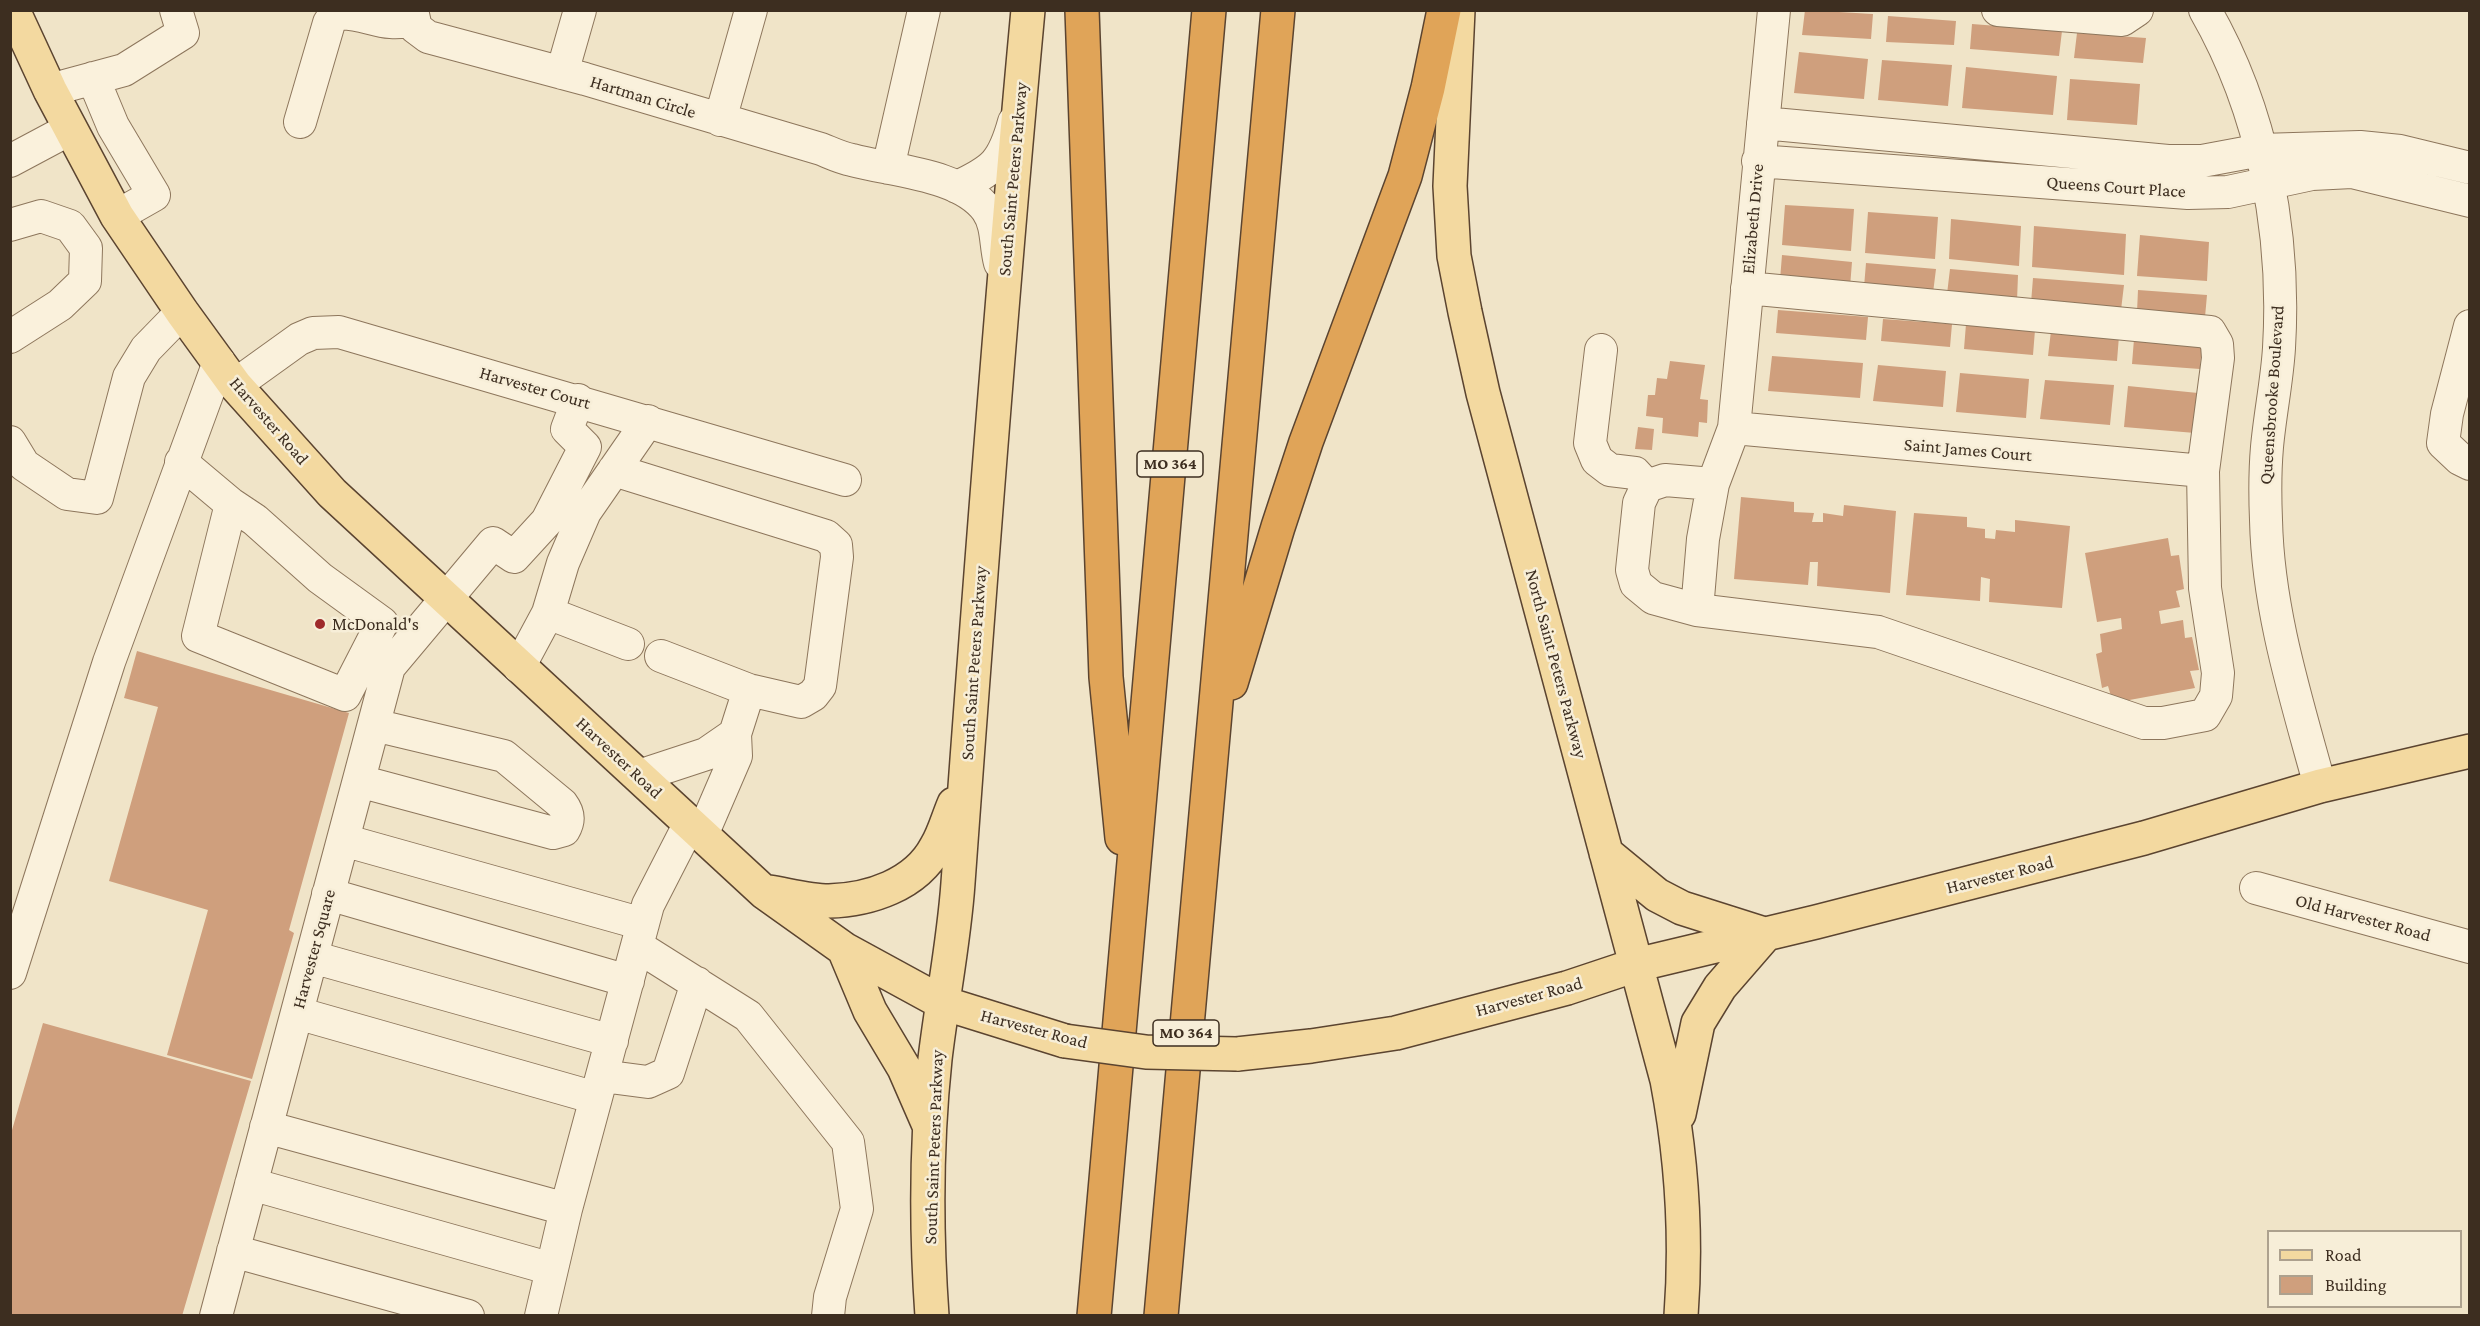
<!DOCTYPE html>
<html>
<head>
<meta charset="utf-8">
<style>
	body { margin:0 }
	#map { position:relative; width:2480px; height:1326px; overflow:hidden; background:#f0e4c8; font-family:"Crimson Pro",serif }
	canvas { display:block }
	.frame { position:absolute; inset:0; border:12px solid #3d2e20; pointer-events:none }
	.legend { position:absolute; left:2267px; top:1230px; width:195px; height:78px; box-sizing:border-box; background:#f7eed8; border:2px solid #ada18e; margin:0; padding:8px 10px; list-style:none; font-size:18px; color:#3d2e20 }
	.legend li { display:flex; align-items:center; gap:12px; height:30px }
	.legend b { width:30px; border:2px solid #ada18e }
</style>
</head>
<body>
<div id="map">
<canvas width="2480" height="1326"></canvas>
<div class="frame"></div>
<ul class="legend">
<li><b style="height:8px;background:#f3d9a0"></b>Road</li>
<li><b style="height:16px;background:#cf9f7d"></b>Building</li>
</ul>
</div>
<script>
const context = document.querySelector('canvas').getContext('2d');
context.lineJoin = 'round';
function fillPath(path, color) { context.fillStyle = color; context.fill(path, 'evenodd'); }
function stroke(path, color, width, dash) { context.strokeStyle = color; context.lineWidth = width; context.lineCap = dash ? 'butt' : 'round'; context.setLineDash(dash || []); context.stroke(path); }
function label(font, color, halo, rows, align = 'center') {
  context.font = font + ' "Crimson Pro",serif'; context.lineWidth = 5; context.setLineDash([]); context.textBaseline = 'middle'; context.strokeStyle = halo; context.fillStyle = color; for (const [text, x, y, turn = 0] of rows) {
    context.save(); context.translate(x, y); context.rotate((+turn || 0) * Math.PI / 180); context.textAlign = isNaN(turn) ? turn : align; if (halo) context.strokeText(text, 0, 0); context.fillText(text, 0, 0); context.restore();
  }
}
fillPath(new Path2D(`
	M1805,10L1873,14L1871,39L1802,35Z
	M1888,16L1956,21L1954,45L1886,42Z
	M1972,24L2062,31L2059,56L1970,49Z
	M2077,33L2146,38L2143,63L2074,58Z
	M1799,52L1868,59L1864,99L1794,93Z
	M1882,60L1952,65L1948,106L1878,100Z
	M1966,67L2057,76L2053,115L1962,108Z
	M2070,79L2140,84L2137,125L2067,120Z
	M1785,205L1854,209L1851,251L1782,245Z
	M1868,212L1938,217L1935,259L1865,253Z
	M1951,219L2021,226L2019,266L1949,259Z
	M2034,226L2126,234L2124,275L2032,267Z
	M2140,235L2209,242L2207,281L2137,276Z
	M1782,255L1852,262L1850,287L1780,280Z
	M1866,263L1936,269L1933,293L1864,287Z
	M1950,269L2018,275L2017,301L1947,294Z
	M2033,278L2124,285L2121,310L2031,303Z
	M2138,290L2207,295L2205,317L2137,312Z
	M1778,310L1868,317L1866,340L1776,333Z
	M1883,319L1952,324L1950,347L1881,341Z
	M1966,324L2035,330L2033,355L1964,349Z
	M2051,331L2119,336L2117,361L2048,356Z
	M2134,339L2202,344L2200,369L2132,364Z
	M1772,356L1863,363L1860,398L1768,391Z
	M1670,361L1705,365L1700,399L1708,400L1707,423L1699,422L1698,437L1662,433L1663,418L1646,416L1648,395H1655L1657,378L1667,379Z
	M1878,365L1946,371L1943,407L1873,401Z
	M1960,373L2029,379L2026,418L1956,412Z
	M2045,380L2114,385L2110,425L2040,419Z
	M2128,386L2198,393L2195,433L2124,427Z
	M1638,427L1654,429L1652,450L1635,449Z
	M1741,497L1794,502V512L1814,513L1812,522H1823V513L1843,516L1844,505L1896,511L1890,593L1817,586L1818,562H1810L1808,585L1734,579Z
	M1914,513L1967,517V527L1985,529V538L1995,539L1996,530L2015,532V520L2070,526L2062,608L1989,602L1990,579L1981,577L1980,601L1906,595Z
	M2168,538L2171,556L2179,555L2184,589L2176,591L2180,607L2159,611L2161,624L2183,620L2185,638L2192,637L2199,670L2190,671L2195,688L2113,703L2108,686L2102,688L2096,654L2102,652L2100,634L2122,629L2121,618L2097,622L2085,553Z
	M137,651L349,713L289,930L294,933L252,1079L167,1055L208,910L109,881L158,707L124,698Z
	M43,1023L251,1081L182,1316H10V1137Z`), '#cf9f7d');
const minor = new Path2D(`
	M412,10L416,28L428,37L585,79L821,149C831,153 841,158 852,160C892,171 961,174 987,210C998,226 995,245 1000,263
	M1998,10L2122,20L2137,10
	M2205,10C2263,111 2286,232 2279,348C2277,381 2270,414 2267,447C2265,470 2265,496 2266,520C2268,611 2296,698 2320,786
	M562,73L580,10
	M93,78L113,126L154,195L117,216
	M50,90L124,70L183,33L176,10
	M720,120L751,10
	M300,122L329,23L335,14C364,10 384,30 414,19
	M1763,123L2168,161H2202L2261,150L2360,147L2400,151L2470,168
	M10,161L70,129
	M1758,161L2188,193L2228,192L2312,174L2352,172L2470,201
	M888,168L924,10
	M957,187C994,170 1003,162 1014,122
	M10,225L41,216L70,226L86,248L85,281L60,305L10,337
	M1747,288L2210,332L2217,344L2218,358L2203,471L2205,588L2218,673L2216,696L2205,715L2163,723H2144L1878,632L1697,610L1703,539L1713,484L1734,428L1774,10
	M2470,326L2447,414L2443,443L2460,459L2470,464
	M1601,350L1590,443L1597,460L1610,470L1635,473L1647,486
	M235,385L299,339L313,333L339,332L845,480
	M1734,428L2203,471
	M10,442L24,465L67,494L97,498L129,377L146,349L182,312
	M181,462L231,504L255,520L320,578L382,623L345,695L198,636L231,504
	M614,470L826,536L836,545L837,557L820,686L813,695L801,702L749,690L661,656
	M1697,610L1653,598L1636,584L1632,570L1639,503L1647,486L1665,480L1713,484
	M548,613L628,644
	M519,667L548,613L563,563L585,512L648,421
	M639,776L706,754L735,734
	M359,781L553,833L564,830C570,820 568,812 562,804L504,756L374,725
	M702,835L736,756L735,734L749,690
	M343,840L643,924
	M2256,888L2470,947
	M328,894L628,981
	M637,946L748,1016L848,1142L857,1209L830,1297L828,1316
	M312,957L612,1041
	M10,973L109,662L219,362
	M297,1013L596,1098
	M602,1076L648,1082L668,1073L697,983
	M266,1127L566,1209
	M251,1184L552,1269
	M233,1251L468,1316
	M216,1316L389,667L493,543L514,557L547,521L585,447L567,429L578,400
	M541,1316L566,1209L648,905L690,823`);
const major = new Path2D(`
	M13,10L50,90L117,216L182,312L235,385L332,493L764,892L844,949L943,1003L1065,1041
	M1458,10L1450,186L1454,256L1465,312L1483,393L1667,1080C1682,1159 1687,1236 1681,1316
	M1606,853L1657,895L1682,908L1764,934
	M769,892C788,895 809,901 829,901C869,900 916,885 936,847C944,834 948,818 954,804
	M844,949L870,1011L904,1068L928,1123
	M1237,1054L1311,1046L1396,1033L1567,988L1636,965L1816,922L2144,838L2320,786L2470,751
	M1679,1114L1698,1023L1720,987L1766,934
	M932,1316C926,1231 926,1144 935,1059C942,1000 954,942 958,883C979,592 1001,301 1028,10`);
const highway = new Path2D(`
	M1082,10L1106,677L1122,838
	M1231,683L1278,527L1306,442L1405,176L1428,88L1444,10
	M1094,1316L1209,10
	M1161,1316L1278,10`);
stroke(minor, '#8d765c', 34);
stroke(major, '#5b4430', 36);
stroke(highway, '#5b4430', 36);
stroke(minor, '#faf1dc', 32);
stroke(major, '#f3d9a0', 33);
stroke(highway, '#e0a458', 33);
const majorBridge = new Path2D(`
	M1065,1041L1146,1052L1237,1054`);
stroke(majorBridge, '#5b4430', 36, []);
stroke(majorBridge, '#f3d9a0', 33);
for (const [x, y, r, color] of [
	[320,624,6,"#9e2a2b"]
]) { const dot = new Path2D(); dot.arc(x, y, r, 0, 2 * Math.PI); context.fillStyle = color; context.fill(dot); stroke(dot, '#f7eed8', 2); }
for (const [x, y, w] of [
	[1170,464,66],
	[1186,1033,66]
]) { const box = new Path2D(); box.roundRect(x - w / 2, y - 13, w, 26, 4.5); context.fillStyle = '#f7eed8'; context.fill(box); stroke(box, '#3d2e20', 1.5); }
label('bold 16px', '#3d2e20', null, [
	["MO 364",1170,464],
	["MO 364",1186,1033]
]);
label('18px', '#3d2e20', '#f7eed8', [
	["Hartman Circle",643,97,17],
	["South Saint Peters Parkway",1013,179,-85],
	["Queens Court Place",2116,187,4],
	["Elizabeth Drive",1753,219,-85],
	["Harvester Court",535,388,16],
	["Queensbrooke Boulevard",2272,395,-86],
	["Harvester Road",269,421,49],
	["Saint James Court",1968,450,5],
	["South Saint Peters Parkway",974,663,-86],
	["North Saint Peters Parkway",1556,664,75],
	["Harvester Road",619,758,43],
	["Harvester Road",2000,875,-14],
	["Old Harvester Road",2363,918,15],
	["Harvester Square",314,949,-75],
	["Harvester Road",1529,997,-15],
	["Harvester Road",1034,1029,15],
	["South Saint Peters Parkway",934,1147,-88]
]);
label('18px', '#3d2e20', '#f7eed8', [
	["McDonald's",332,624]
], 'left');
</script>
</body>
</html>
